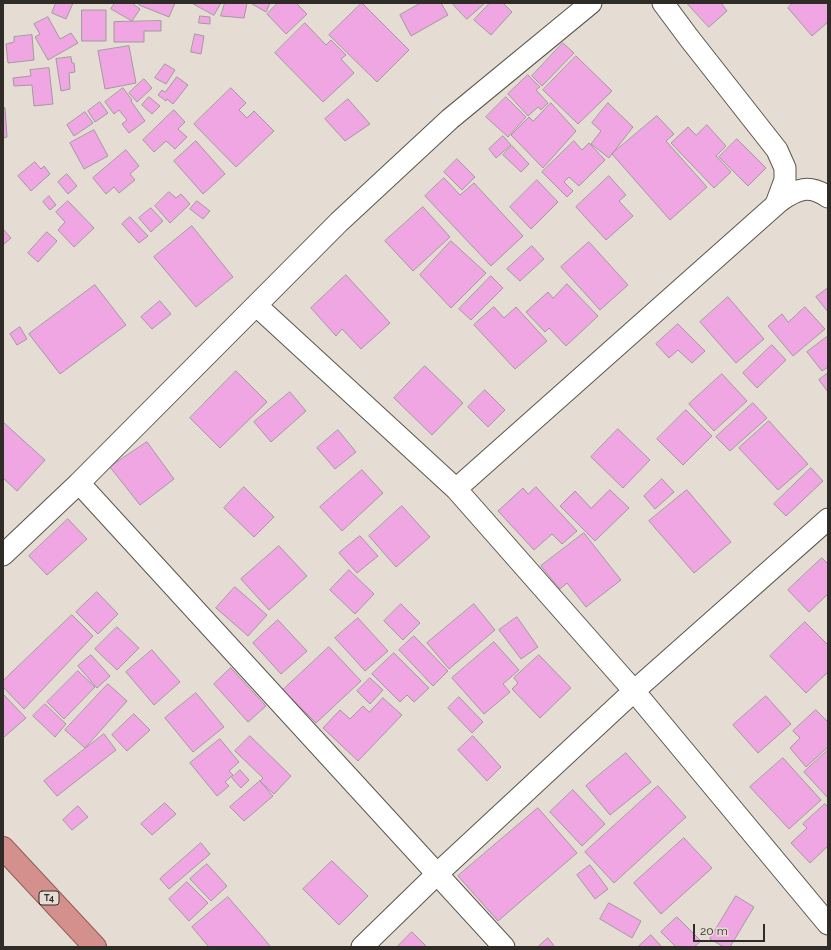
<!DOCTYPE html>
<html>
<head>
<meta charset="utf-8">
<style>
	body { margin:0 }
	#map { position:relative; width:831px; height:950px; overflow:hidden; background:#e5ddd3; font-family:Raleway,sans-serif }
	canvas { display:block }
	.frame { position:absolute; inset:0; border:4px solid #2f2c28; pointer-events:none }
	.scale { position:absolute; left:693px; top:924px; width:72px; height:18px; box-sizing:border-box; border:2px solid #2f2c28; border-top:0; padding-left:5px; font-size:12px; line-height:14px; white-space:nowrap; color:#2f2c28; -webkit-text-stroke:3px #e5ddd3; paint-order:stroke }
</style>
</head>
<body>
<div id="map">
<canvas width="831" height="950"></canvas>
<div class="frame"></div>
<div class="scale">20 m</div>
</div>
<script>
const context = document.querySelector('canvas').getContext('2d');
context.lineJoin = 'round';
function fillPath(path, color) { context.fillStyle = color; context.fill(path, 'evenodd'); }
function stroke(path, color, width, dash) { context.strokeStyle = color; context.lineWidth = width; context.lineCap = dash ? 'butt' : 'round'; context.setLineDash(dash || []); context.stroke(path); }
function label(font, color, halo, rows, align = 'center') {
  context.font = font + ' Raleway,sans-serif'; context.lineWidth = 4; context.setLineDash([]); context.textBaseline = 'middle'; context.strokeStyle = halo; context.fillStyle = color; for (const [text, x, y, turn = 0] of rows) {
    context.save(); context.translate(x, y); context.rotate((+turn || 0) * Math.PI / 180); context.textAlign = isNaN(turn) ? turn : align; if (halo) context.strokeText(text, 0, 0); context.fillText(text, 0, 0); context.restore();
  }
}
const building = new Path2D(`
	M56,3H73L66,19L52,13Z
	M115,3H133V4L140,9L132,21L111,9Z
	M140,3H175L169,17L139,5Z
	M192,3H221L214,15Z
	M225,3H247L244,18L221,16Z
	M252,3H270L266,12L252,4Z
	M278,3H296L307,14L286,34L267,14Z
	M362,3L409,50L377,82L329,35Z
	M421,3H441L448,15L411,36L400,15Z
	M452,3H485L467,19Z
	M490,3H503L512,12L491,35L474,20Z
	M687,3H721L727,11L709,27Z
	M793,3H828V22L812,36L788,8Z
	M82,10H106V41H82Z
	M200,16L210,17V24L199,23Z
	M48,17L60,39L71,33L78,43L48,60L35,37L40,34L34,24Z
	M161,21V31H144V42H114V22Z
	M305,23L326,45L331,40L346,55L341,59L354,73L323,102L275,53Z
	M195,34L204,36L201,54L191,52Z
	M32,35L34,60L8,63L6,44L14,42V37Z
	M563,43L574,53L542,86L532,76Z
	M129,46L136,83L105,89L98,51Z
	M576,56L612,91L578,124L543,90Z
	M71,57L72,63H74L75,72L69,73L70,89L61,91L56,59Z
	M165,64L175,70L166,84L155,78Z
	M49,68L53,104L34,106L32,85L14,86L13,78L31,76L30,70Z
	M528,75L540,87L536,90L548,103L541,110L538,107L528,116L508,94Z
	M177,77L188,85L173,104L167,99L166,101L158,95L162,90L165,92Z
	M144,79L152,88L137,102L129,93Z
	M123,88L132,100L131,101L145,121L129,133L122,124L127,120L119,110L114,114L105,102Z
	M231,88L246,103L239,110L247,118L254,111L274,131L236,167L194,124Z
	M149,97L160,106L152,114L142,105Z
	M506,97L526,117L508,137L486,117Z
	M348,99L370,124L345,141L325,119Z
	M100,102L108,113L95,122L88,111Z
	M551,103L576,131L543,168L511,135L529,117L533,121Z
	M608,103L633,127L609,158L591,144L601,131L592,123Z
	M5,108L7,137L3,138V109Z
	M174,110L185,122L178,129L187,137L175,149L166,141L154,152L143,140Z
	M85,112L93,123L74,136L67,125Z
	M657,116L674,134L666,141L707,187L670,220L612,154Z
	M707,125L726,146L716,156L731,172L714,188L671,143L688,127L696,135Z
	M94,130L108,156L84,169L70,143Z
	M503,136L511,145L496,158L489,149Z
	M737,139L766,168L748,186L719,157Z
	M196,141L225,174L203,194L174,161Z
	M574,141L582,150L589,143L605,160L579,186L569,177L564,182L573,191L567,197L542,172Z
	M512,146L529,164L521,172L503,155Z
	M126,150L139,166L130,174L135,180L119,193L114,187L106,194L93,178Z
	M457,159L475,177L462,190L444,172Z
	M35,162L41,169L44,166L50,174L31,191L18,176Z
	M67,174L77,186L68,194L58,182Z
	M609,176L626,195L619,201L633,216L606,240L576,207Z
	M444,178L460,195L474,183L523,236L491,266L425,196Z
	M537,180L558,202L531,229L510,207Z
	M169,192L176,198L181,194L190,204L170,223L155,206Z
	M49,196L56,205L50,210L43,202Z
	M68,201L94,228L74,247L58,230L65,222L56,212Z
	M197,201L210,211L203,219L190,209Z
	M423,207L450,237L413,271L385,241Z
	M151,208L163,221L151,232L139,218Z
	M130,217L148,236L139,243L122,224Z
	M192,226L233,277L196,307L154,257Z
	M3,229L11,238L3,245Z
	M47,232L57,241L38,262L28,253Z
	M451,241L486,273L451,308L420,275Z
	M589,242L628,285L600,310L561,267Z
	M532,246L544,259L520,281L507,269Z
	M346,275L390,323L361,349L342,329L336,336L311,308Z
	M491,276L503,288L471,320L459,309Z
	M567,284L598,316L566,346L549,328L545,332L526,312L548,292L553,298Z
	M95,285L126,325L60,374L29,334Z
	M828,288V312L816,297Z
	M728,297L764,339L736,363L700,322Z
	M160,301L171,314L152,329L141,317Z
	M494,307L504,318L516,307L547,341L515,369L474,325Z
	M805,307L825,329L793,356L768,326L782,314L788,322Z
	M678,324L705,351L692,363L678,350L669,358L656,344Z
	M20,327L27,339L17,345L10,334Z
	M828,336V367L822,371L807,352Z
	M772,345L786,360L757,388L743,373Z
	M425,366L463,403L432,435L394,398Z
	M236,371L267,402L220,448L190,418Z
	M828,373V392L819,380Z
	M722,374L747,401L714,431L689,404Z
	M485,390L505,410L488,427L468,407Z
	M290,392L306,411L271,442L254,422Z
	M753,403L767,418L730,451L716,437Z
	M686,410L712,436L683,465L657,439Z
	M769,421L808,464L778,490L739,448Z
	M3,422L45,460L17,491L3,478Z
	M618,429L650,460L623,488L591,457Z
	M338,430L356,452L335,469L317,448Z
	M147,442L174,479L140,505L110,467Z
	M811,468L823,481L786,516L774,504Z
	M362,470L383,493L342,531L320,507Z
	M662,479L674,492L655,509L644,496Z
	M244,487L274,517L254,537L224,508Z
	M536,487L577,531L562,544L552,534L534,550L498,511L523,488L528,494Z
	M610,490L629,508L595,541L560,506L575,491L591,508Z
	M687,490L731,542L694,573L649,521Z
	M402,506L430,537L396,567L369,536Z
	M68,519L87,539L47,575L29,556Z
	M584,533L621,580L586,607L567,583L560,589L541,566Z
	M360,536L378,556L357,573L339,553Z
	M279,546L307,576L269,610L241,579Z
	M822,558L828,564V594L809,612L788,590Z
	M349,570L374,594L355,614L330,590Z
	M235,587L267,615L248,636L216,608Z
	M97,592L118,614L98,634L76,612Z
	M401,604L420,623L403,640L384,621Z
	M474,604L495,630L449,669L427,643Z
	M72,615L93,636L24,709L3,687V681Z
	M517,617L538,647L521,659L499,630Z
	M358,618L388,651L365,671L335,638Z
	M278,620L307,651L281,674L253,643Z
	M805,622L828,645V672L806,693L770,656Z
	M117,627L139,648L117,670L95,649Z
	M414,636L448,671L433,686L399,650Z
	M494,642L519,670L503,684L510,692L484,714L452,678Z
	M329,647L361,681L316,723L283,690Z
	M152,650L180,682L154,705L126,672Z
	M394,653L429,688L414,702L407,695L400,702L372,674Z
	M91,655L110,676L97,688L78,666Z
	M539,655L571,688L540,718L512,689L518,683L514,678Z
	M231,668L266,706L248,722L214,684Z
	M78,671L95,687L64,719L47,702Z
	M370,678L383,690L370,704L357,691Z
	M108,684L127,701L85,748L65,730Z
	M196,693L224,727L193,752L165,718Z
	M3,694L26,718L3,738Z
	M766,696L791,724L758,753L733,725Z
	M459,697L483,722L472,733L448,708Z
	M383,698L402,715L358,761L323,728L340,710L350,719L363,706L369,712Z
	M45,704L66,724L55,737L33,716Z
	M816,710L828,722V747L806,767L790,748L800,738L793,731Z
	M134,714L150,730L127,751L112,735Z
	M104,734L116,750L57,796L44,781Z
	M250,736L291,776L274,794L260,781L263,778L235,751Z
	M473,736L501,767L487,781L458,750Z
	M220,739L239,762L229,771L233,775L225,782L229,786L217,796L190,763Z
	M828,750V798L804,772Z
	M626,753L651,782L610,815L586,786Z
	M783,758L821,800L789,829L750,787Z
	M240,770L249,780L241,788L232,778Z
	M260,781L273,796L244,821L230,807Z
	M658,786L686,817L614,883L585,852Z
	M573,790L605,824L582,846L550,812Z
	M165,803L176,814L152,835L141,824Z
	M825,804L828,807V846L810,863L791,843L807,828L803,824Z
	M78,806L88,817L72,830L63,820Z
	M538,808L577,853L498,921L458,876Z
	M684,838L712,868L661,914L634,883Z
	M201,843L210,854L169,889L160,879Z
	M332,861L368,896L339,925L303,889Z
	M207,864L227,886L211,901L190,879Z
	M590,865L608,889L595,899L577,875Z
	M187,882L208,903L189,921L169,899Z
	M736,896L754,907L730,947H724L710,939Z
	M228,897L271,947H209L192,927Z
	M609,903L641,921L632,938L600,919Z
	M677,917L701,941L694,947H676L661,932Z
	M412,932L427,947H397Z
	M651,935L662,947H638Z
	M548,938L555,947H538Z`);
fillPath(building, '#f0a6e2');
stroke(building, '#a398a0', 1);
const minor = new Path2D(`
	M663,3L689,38L777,150L785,168V180L776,204
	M257,306L456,489L634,691L828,924
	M79,483L504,947
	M456,489L780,201C797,189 809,184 828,197
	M3,555L79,483L339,222L450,119L591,3
	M362,947L437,874L634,691L828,519`);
const trunk = new Path2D(`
	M3,848L95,947`);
stroke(minor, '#5c554d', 23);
stroke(trunk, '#945b56', 24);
stroke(minor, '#fff', 21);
stroke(trunk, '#d4908c', 22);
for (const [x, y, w] of [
	[49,898,20]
]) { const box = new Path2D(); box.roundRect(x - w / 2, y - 7, w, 14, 3); context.fillStyle = '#e5ddd3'; context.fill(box); stroke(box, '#2f2c28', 1); }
label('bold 9px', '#2f2c28', null, [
	["T4",49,898]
]);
</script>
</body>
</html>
